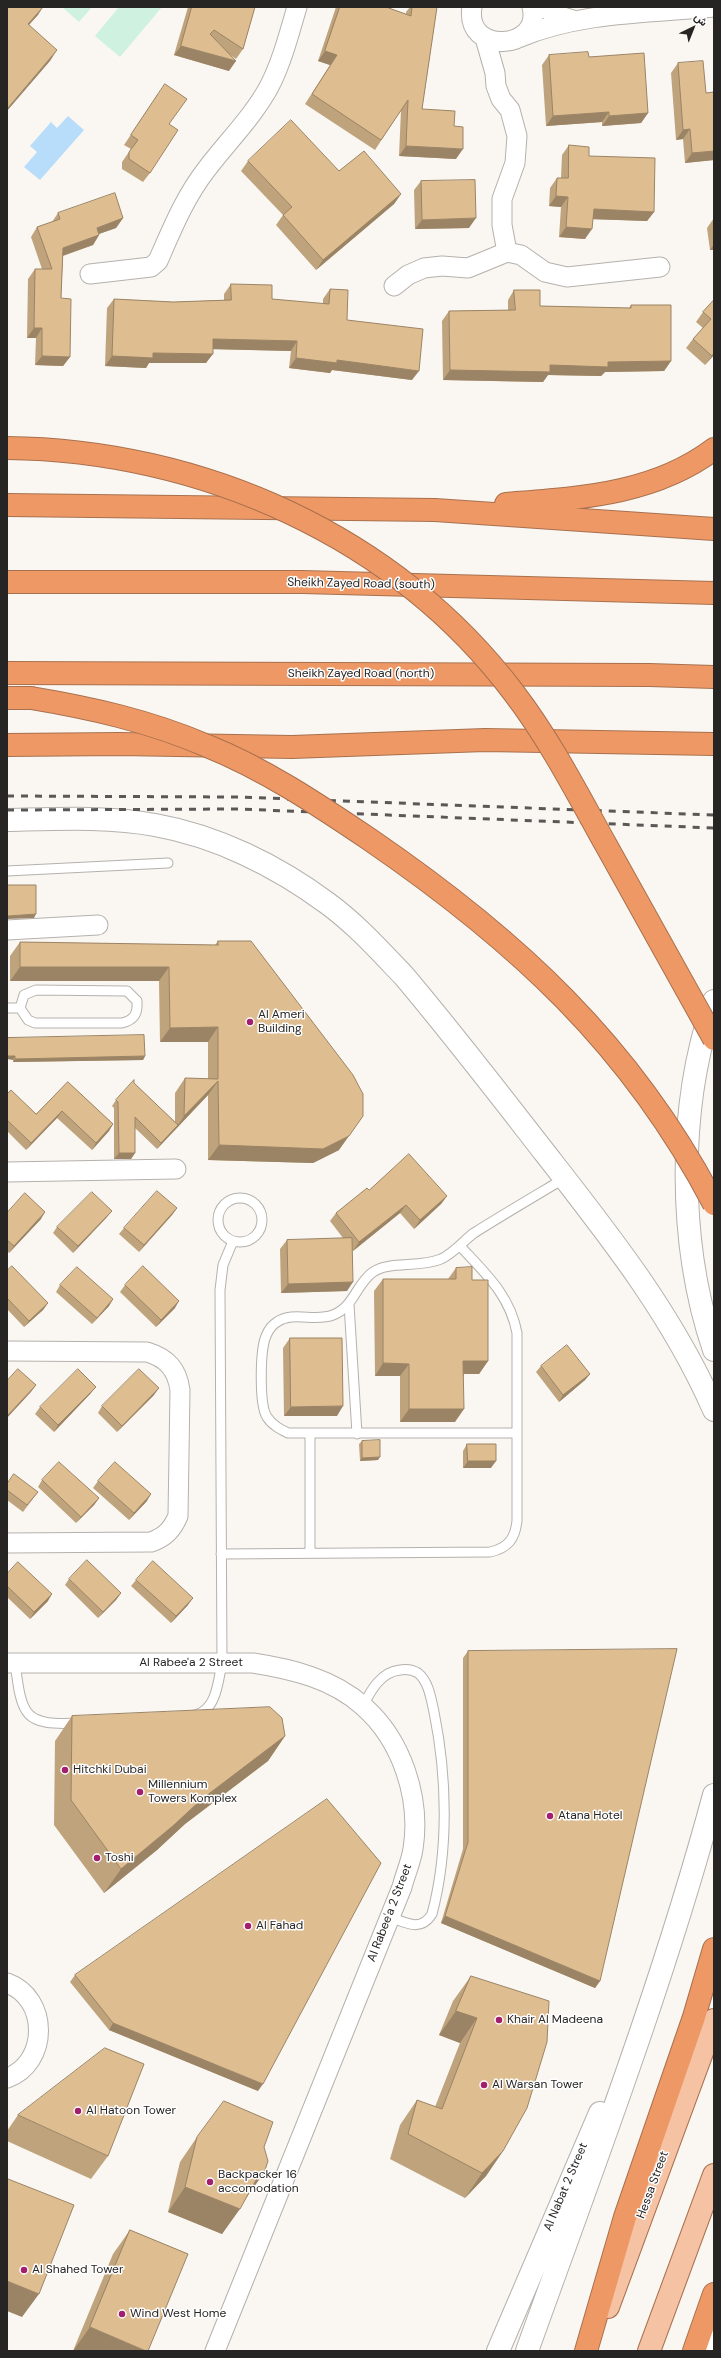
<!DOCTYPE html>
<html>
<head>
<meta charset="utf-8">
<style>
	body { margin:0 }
	#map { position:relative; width:721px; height:2358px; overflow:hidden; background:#faf7f2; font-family:"DM Sans",Vazirmatn,sans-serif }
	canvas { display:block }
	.frame { position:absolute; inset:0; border:8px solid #272524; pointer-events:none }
	.north { position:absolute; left:673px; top:8px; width:40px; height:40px; -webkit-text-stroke:3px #fff; paint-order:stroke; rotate:43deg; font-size:11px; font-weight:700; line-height:16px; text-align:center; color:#272524 }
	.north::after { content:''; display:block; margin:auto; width:14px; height:18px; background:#272524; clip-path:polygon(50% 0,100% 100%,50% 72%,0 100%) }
</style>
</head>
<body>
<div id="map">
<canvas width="721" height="2358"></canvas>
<div class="frame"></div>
<div class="north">ش</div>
</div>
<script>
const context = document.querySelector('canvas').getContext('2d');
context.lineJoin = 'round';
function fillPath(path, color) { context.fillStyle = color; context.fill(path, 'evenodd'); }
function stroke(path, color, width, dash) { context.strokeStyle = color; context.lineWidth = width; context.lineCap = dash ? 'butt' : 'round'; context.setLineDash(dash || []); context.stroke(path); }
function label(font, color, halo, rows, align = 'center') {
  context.font = font + ' "DM Sans",sans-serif'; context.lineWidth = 3; context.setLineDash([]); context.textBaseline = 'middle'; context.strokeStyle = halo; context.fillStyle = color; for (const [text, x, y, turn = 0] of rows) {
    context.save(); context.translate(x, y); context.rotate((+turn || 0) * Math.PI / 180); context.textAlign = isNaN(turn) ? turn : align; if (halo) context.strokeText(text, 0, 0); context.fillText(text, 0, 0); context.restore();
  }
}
fillPath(new Path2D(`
	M62,7H92L79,22Z
	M119,7H162L120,57L95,36Z`), '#cff1df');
fillPath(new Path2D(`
	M68,116L84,130L40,180L24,167L37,152L30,146L51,122L57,128Z`), '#b8ddfa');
const lane = new Path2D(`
	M7,871L168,863
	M36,990L127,991L137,1001C138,1014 134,1020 122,1023H35L28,1020L20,1008L24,995Z
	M7,1008H20
	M218 1220a22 22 0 1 1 44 0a22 22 0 1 1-44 0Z
	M349,1304L357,1434
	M517,1433H288C280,1429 272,1425 267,1417C259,1405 260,1350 266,1336C268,1331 272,1325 277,1322C293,1311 315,1322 333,1315C354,1307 356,1284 373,1272C389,1261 420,1268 441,1259C454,1253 463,1241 474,1233C504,1214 535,1196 565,1178
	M310,1435V1553
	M221,1554L490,1552C508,1548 515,1539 517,1521V1333C510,1295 485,1273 460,1246
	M15,1663C22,1716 23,1726 79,1723
	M363,1706C371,1690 381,1672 400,1670C406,1669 413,1670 418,1673C429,1682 431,1699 434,1712C447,1776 449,1850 432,1914C421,1932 406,1923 390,1917
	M195,1715C217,1710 218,1681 222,1663L220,1290L223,1265L233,1241`);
const street = new Path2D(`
	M472,7C464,56 543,50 532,7
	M543,7L557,15L573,20
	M485,38L495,73L496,86L501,99L510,110L517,136L515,163L502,199V225L507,252
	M518,38C579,12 649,13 714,7
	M90,274L151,267L158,261C172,229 185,197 206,170C227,142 252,118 269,87C282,62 289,34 297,7
	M394,286L408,275L424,268L442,266L468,268L507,252L521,255L545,272L567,277L660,267
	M7,930L98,925
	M7,1172L176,1169
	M7,1351L147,1352C167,1358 177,1369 180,1390L178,1516C172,1530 165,1537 151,1542L7,1543
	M7,1663H253C292,1669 333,1679 363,1706C402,1740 421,1798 413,1849C411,1862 405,1875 402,1887L215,2351
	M7,1983C49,1998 49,2063 7,2078`);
const secondary = new Path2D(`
	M7,820C53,819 110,816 155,825C217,836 277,866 327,903C356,924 380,951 404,976C453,1034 499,1094 545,1153C609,1235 672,1314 714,1410
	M714,1001C677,1107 678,1244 714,1350
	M498,2351L600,2113
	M527,2351C593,2167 663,1984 714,1795
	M700,2351L714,2329`);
const primary = new Path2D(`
	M608,2307L714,2020
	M649,2351L714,2175`);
const highway = new Path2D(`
	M506,504C578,498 653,495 714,449
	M7,505L435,510L714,529
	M7,582H302L714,593
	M7,673L649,675L714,677
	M7,698H31
	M7,745L120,744L292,747L485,740L714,744
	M586,2351L625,2217L694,2017L714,1949
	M694,2351L714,2294`);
stroke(lane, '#b5b1ad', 11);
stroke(street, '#b5b1ad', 21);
stroke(secondary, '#b5b1ad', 24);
stroke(primary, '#a8704e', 24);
stroke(highway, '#a8704e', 24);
stroke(lane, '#fff', 9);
stroke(street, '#fff', 19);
stroke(secondary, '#fff', 22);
stroke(primary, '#f5c2a3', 22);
stroke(highway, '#ee9965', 22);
stroke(new Path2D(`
	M7,796L237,797L714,815
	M7,810L238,809L714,828`), '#5a5856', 3, [7, 7]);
const highwayBridge = new Path2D(`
	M7,448C201,450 396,536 514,693C550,740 577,793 606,845C642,910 678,974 714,1039
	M31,698C91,708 149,721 205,745C265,769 317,804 369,839C515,939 631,1045 714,1204`);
stroke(highwayBridge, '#a8704e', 24, []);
stroke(highwayBridge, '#ee9965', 22);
fillPath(new Path2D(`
	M188,7H255L243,49L236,59L229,54V71L174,55Z
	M336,7H386L406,14V12L410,7H437L422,109L454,126L456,159L399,156L401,110L375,150L305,104L330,65L318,61Z
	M549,55L589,57L648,113L641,123L602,126V122L546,126L542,65Z
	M678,63L706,93L714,160L685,163L683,139L676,140L671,73Z
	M158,94L169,124L150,173L143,182L122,169V162L131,149L124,145Z
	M569,145L589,156L654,212L647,221L593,219L585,239L559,237L561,207L549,206L550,188L557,178H561L562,155Z
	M248,161L401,194L394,204L316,270L276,225L283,215L241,171Z
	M421,181L469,228L415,229L414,190Z
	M58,213L123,218L116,228L99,234V235L93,245L63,256L61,298L70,357L63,366L35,365L36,338H27L28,279L35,269H42L31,237L37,227L52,222Z
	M714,218V250H710L707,228Z
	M231,284L272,299L323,304V299L330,289L347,320L412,380L332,370L330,373L289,368L291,351L213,349L206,363H149L146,368L105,366L107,308L114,299L173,302L224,300V294Z
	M514,290L540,306L629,308L631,305L671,361L664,371L605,372L601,376L548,375L543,382L443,380L442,321L449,311L508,310V300Z
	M714,300V355L705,365L686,348L693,339L703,328L696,322L703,312Z
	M218,941L339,1150L313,1163L208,1160V1095L157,1149L135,1128V1153L131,1159H114V1108L112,1106L116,1100L134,1083L175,1122V1093L185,1078L208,1079V1042H160L159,981H10V956L20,942L215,945Z
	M7,1038L145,1056L143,1060L13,1062V1060Z
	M68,1082L113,1124L109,1131L92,1150L57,1118L26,1150L7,1131V1094L36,1114Z
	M369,1190L447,1196L441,1204L414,1229L400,1213L353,1251L352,1250L347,1291L281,1293L280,1249L287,1240L343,1238L330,1221L336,1213Z
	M177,1208L172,1215L139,1252L119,1234L124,1228Z
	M7,1213L41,1219L9,1253L7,1251Z
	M107,1217L73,1253L53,1233L57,1227Z
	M456,1268L472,1280L488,1361L479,1374H464L455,1422H400V1376H375L374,1291L383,1279H448Z
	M7,1271L48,1303L43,1310L24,1327L7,1309Z
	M60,1285L113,1299L109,1306L92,1324L56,1292Z
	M125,1285L175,1308L156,1327L120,1292Z
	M290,1338L337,1416H284L283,1348Z
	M541,1366L590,1374L585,1380L559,1402L536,1372Z
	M91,1393L54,1432L35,1414L40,1407Z
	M154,1395L117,1432L98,1413L102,1406Z
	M362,1441L378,1460L360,1461L359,1444Z
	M467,1444L491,1468H463V1451Z
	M42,1480L99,1498L94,1505L76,1523L38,1487Z
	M98,1481L147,1501L129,1520L93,1488Z
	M7,1484L38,1492L23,1512L7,1500Z
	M7,1574L48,1601L30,1619L7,1597Z
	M69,1579L121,1593L116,1600L98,1618L65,1585Z
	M136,1580L188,1605L171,1623L131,1586Z
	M468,1651L600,1981L595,1988L441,1923L463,1849V1658Z
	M72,1716L285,1736L268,1761L185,1824L157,1850L104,1893L54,1825L55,1741Z
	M75,1975L258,2091L109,2030L70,1982Z
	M471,1976L503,2151L486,2176L465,2198L390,2159L400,2125L417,2100L435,2107L460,2043L439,2035L453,2001Z
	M18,2115L108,2156L91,2179L7,2141V2131Z
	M197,2137L246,2198L222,2234L168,2212L180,2162Z
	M130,2230L188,2254L73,2351L113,2254Z`), '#bfa37c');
fillPath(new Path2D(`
	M43,7L38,15L20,35L28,24Z
	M181,46L236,61L229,71L174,55Z
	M57,50L50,61L7,111V109Z
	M325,51L337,55L330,65L318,61Z
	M609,112L602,122L546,126L553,116Z
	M648,113L641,123L602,126L609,116Z
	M690,129L683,139L676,140L683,130Z
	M406,146L463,149L456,159L399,156Z
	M714,151V160L685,163L692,153Z
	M401,194L394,204L316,270L323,260Z
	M556,196L568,197L561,207L549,206Z
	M594,209L654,212L647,221L587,219Z
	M123,218L116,228L90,237L97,228Z
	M476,218L469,228L415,229L422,220Z
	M566,227L592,229L585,239L559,237Z
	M99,235L93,245L56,258L63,248Z
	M714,244V250H710Z
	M34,328H42L36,338H27Z
	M213,339L297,341L291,351L206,349Z
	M153,353L213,354L206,363H149L146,368L105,366L112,356Z
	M714,353V355L705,365L712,356Z
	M42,356L70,357L63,366L35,365Z
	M296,358L337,360L419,371L412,380L332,370L330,373L289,368Z
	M671,361L664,371L605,372L601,376L548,375L543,382L443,380L450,370L608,362Z
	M36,914L34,918L7,919V917L8,916Z
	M20,967H169L159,981H10Z
	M218,1027L208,1042H160L170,1028Z
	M7,1056H15L13,1060L7,1059Z
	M145,1056L143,1060L13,1062L15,1059Z
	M218,1081L208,1095L174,1131L184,1116Z
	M62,1111L57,1118L26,1150L31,1143Z
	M113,1124L109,1131L92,1150L96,1143Z
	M178,1125L174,1131L157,1149L161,1143Z
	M349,1136L339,1150L313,1163L208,1160L219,1145Z
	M119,1153H135L131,1159H114Z
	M447,1196L441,1204L414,1229L420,1220Z
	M406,1205L400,1213L353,1251L359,1242Z
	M177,1208L172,1215L139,1252L144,1245Z
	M112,1211L107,1217L73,1253L78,1246Z
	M45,1212L41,1219L9,1253L14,1246Z
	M353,1282L347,1291L281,1293L288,1284Z
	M113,1299L109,1306L92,1324L97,1318Z
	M179,1301L175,1308L156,1327L161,1320Z
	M48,1303L43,1310L24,1327L29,1321Z
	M463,1361H488L479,1374H455Z
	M383,1363L409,1364L400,1376H375Z
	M590,1374L585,1380L559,1402L563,1395Z
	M36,1385L31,1392L7,1418V1416Z
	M96,1387L91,1393L54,1432L58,1425Z
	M159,1388L154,1395L117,1432L122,1426Z
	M343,1406L337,1416H284L291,1407Z
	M409,1409H464L455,1422H400Z
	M380,1457L378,1460L360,1461L362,1458Z
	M468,1461H496L491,1468H463Z
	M151,1494L147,1501L129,1520L134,1513Z
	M99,1498L94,1505L76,1523L81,1517Z
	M121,1593L116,1600L98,1618L103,1612Z
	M52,1594L48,1601L30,1619L34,1612Z
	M193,1598L188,1605L171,1623L176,1616Z
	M285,1736L268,1761L185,1824L157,1850L104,1893L121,1869L202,1799Z
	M445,1916L600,1981L595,1988L441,1923Z
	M456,2011L477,2018L460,2043L439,2035Z
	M113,2023L263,2084L258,2091L109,2030Z
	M503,2151L486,2176L465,2198L482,2173Z
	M264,2173L246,2198L239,2205L256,2180Z
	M185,2187L240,2209L222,2234L168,2212Z
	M7,2281L39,2294L22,2317L7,2311Z
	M90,2327L146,2351H73Z`), '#9b8465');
const building = new Path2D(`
	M7,7H43L28,24L57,50L7,109Z
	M192,7H255L243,49L214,30L210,34L236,61L181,46Z
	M340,7H386L411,16L412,7H437L422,109L455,111L454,126L463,127V149L406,146L408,100L381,140L312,94L337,55L325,51Z
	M588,52L589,57L644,53L648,113L609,116V112L553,116L549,55Z
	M703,61L706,93L714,92V151L692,153L690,129L683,130L678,63Z
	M165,84L187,99L169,124L178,130L150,173L129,159V152L138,140L131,135Z
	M291,120L339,171L364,151L401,194L323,260L283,215L292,207L248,161Z
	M569,145L589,147V156L655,158L654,212L594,209L592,229L566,227L568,197L556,196L557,178H568Z
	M475,180L476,218L422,220L421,181Z
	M115,193L123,218L97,228L99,235L63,248L61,298L71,299L70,357L42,356V328H34L35,269H52L37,227L60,219L58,213Z
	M231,284L272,285V299L329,304L330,289L348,290L347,320L423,329L419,371L337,360V363L296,358L297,341L213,339V354L153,353V358L112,356L114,299L173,302L231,300Z
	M514,290H540V306L631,308V305H671V361L608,362V367L550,365V372L450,370L449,311L515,310Z
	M714,300V353L712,356L693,339L711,319L703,312Z
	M7,885H36V914L8,916L7,917Z
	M218,941H251L353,1075L363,1094V1116L349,1136L323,1149L219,1145L218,1081L184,1116L185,1078L218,1079V1027L170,1028L169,967H20V942L218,945Z
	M144,1035L145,1056L15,1059V1056H7V1038Z
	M134,1080V1083L178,1125L161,1143L135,1117V1153H119L118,1102L116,1100Z
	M68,1082L113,1124L96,1143L62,1111L31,1143L7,1120V1094L11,1090L36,1114Z
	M409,1154L447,1196L420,1220L406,1205L359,1242L336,1213L367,1188L369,1190Z
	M157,1191L177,1208L144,1245L124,1228Z
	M92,1192L112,1211L78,1246L57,1227Z
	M25,1193L45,1212L14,1246L7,1240V1213Z
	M352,1238L353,1282L288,1284L287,1240Z
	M12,1266L48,1303L29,1321L7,1298V1271Z
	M143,1266L179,1301L161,1320L125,1285Z
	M77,1267L113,1299L97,1318L60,1285Z
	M472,1267V1280H488V1361H463L464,1409H409V1364L383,1363V1279H456V1268Z
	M290,1338H342L343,1406L291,1407Z
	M567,1345L590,1374L563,1395L541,1366Z
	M18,1369L36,1385L7,1416V1381Z
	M78,1369L96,1387L58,1425L40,1407Z
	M139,1369L159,1388L122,1426L102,1406Z
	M380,1440V1457L362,1458V1441Z
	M467,1444H496V1461H468Z
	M59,1462L99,1498L81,1517L42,1480Z
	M115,1462L151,1494L134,1513L98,1481Z
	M14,1474L38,1492L27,1505L7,1490V1484Z
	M87,1560L121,1593L103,1612L69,1579Z
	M153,1561L193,1598L176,1616L136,1580Z
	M18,1562L52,1594L34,1612L7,1586V1574Z
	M677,1649L600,1981L445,1916L468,1842V1651Z
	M270,1707L282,1718L285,1736L202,1799L174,1825L121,1869L71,1800L72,1716Z
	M327,1799L381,1863L263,2084L113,2023L75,1975Z
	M471,1976L549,2001L547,2042L527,2108L503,2151L482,2173L408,2134L417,2100L442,2109L477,2018L456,2011Z
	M105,2048L144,2064L108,2156L18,2115Z
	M224,2101L273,2122L264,2147L268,2161L264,2173L256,2180L240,2209L185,2187L197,2137Z
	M8,2179L74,2205L39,2294L7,2281V2180Z
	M130,2230L188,2254L148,2351H146L90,2327Z`);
fillPath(building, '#debd90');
stroke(building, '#9b8465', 1);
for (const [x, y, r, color] of [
	[250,1022,4,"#a31f6d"],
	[65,1770,4,"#a31f6d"],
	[140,1792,4,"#a31f6d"],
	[550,1816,4,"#a31f6d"],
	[97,1858,4,"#a31f6d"],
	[248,1926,4,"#a31f6d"],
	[499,2020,4,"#a31f6d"],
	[484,2085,4,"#a31f6d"],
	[78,2111,4,"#a31f6d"],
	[210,2182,4,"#a31f6d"],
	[24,2270,4,"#a31f6d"],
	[122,2314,4,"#a31f6d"]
]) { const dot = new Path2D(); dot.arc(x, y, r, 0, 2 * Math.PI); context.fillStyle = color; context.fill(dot); stroke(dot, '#fff', 1.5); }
label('12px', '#272524', '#fff', [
	["Sheikh Zayed Road (south)",361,584,1],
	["Sheikh Zayed Road (north)",361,674],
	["Al Rabee'a 2 Street",191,1663],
	["Al Rabee'a 2 Street",390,1913,-69],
	["Hessa Street",653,2185,-70],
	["Al Nabat 2 Street",566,2187,-67]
]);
label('12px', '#272524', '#fff', [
	["Al Ameri",258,1015],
	["Building",258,1029],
	["Hitchki Dubai",73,1770],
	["Millennium",148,1785],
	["Towers Komplex",148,1799],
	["Atana Hotel",558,1816],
	["Toshi",105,1858],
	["Al Fahad",256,1926],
	["Khair Al Madeena",507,2020],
	["Al Warsan Tower",492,2085],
	["Al Hatoon Tower",86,2111],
	["Backpacker 16",218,2175],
	["accomodation",218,2189],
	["Al Shahed Tower",32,2270],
	["Wind West Home",130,2314]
], 'left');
</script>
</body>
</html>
